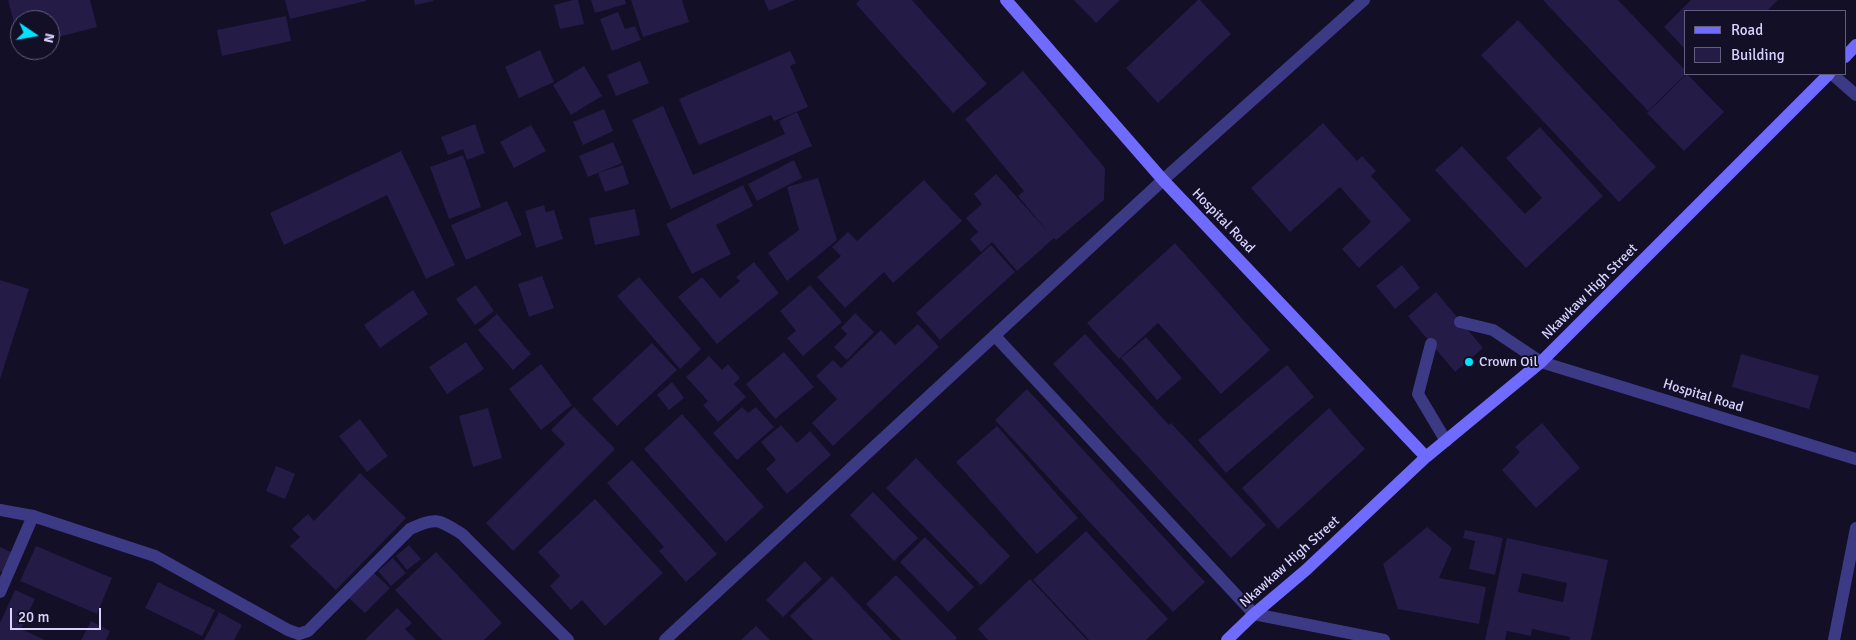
<!DOCTYPE html>
<html>
<head>
<meta charset="utf-8">
<style>
	body { margin:0 }
	#map { position:relative; width:1856px; height:640px; overflow:hidden; background:#130f26; font-family:Signika,sans-serif }
	canvas { display:block }
	.legend { position:absolute; left:1684px; top:10px; width:162px; height:65px; box-sizing:border-box; background:#130f26; border:1px solid #625e7d; margin:0; padding:6px 9px; list-style:none; font-size:15px; color:#d9d4ff }
	.legend li { display:flex; align-items:center; gap:10px; height:25px }
	.legend b { width:25px; border:1px solid #625e7d }
	.north { position:absolute; left:10px; top:10px; width:50px; height:50px; box-sizing:border-box; background:#130f26; border:1px solid #625e7d; border-radius:50%; rotate:102deg; font-size:14px; font-weight:700; line-height:20px; text-align:center; color:#d9d4ff }
	.north::after { content:''; display:block; margin:auto; width:18px; height:22px; background:#00e5ff; clip-path:polygon(50% 0,100% 100%,50% 72%,0 100%) }
	.scale { position:absolute; left:10px; top:608px; width:91px; height:22px; box-sizing:border-box; border:2px solid #d9d4ff; border-top:0; padding-left:6px; font-size:15px; line-height:18px; white-space:nowrap; color:#d9d4ff; -webkit-text-stroke:4px #130f26; paint-order:stroke }
</style>
</head>
<body>
<div id="map">
<canvas width="1856" height="640"></canvas>
<ul class="legend">
<li><b style="height:6px;background:#6f6bff"></b>Road</li>
<li><b style="height:14px;background:#241b47"></b>Building</li>
</ul>
<div class="north">N</div>
<div class="scale">20 m</div>
</div>
<script>
const context = document.querySelector('canvas').getContext('2d');
context.lineJoin = 'round';
function fillPath(path, color) { context.fillStyle = color; context.fill(path, 'evenodd'); }
function stroke(path, color, width, dash) { context.strokeStyle = color; context.lineWidth = width; context.lineCap = dash ? 'butt' : 'round'; context.setLineDash(dash || []); context.stroke(path); }
function label(font, color, halo, rows, align = 'center') {
  context.font = font + ' Signika,sans-serif'; context.lineWidth = 4; context.setLineDash([]); context.textBaseline = 'middle'; context.strokeStyle = halo; context.fillStyle = color; for (const [text, x, y, turn = 0] of rows) {
    context.save(); context.translate(x, y); context.rotate((+turn || 0) * Math.PI / 180); context.textAlign = isNaN(turn) ? turn : align; if (halo) context.strokeText(text, 0, 0); context.fillText(text, 0, 0); context.restore();
  }
}
fillPath(new Path2D(`
	M8,0H90L97,27L50,39V20H20L19,42Z
	M285,0H366V1L290,19Z
	M414,0H433V1L415,5Z
	M573,0H578L584,24L560,29L554,5Z
	M591,0H625L626,4L595,13Z
	M631,0H682L689,22L643,37Z
	M764,0H795L769,11Z
	M860,0H912L987,84L953,113L856,4Z
	M1074,0H1120L1096,23Z
	M1198,0H1200L1231,34L1158,103L1126,68Z
	M1543,0H1618L1685,70L1686,74L1648,111Z
	M1691,0H1778L1767,11H1685V49L1664,27Z
	M618,12L625,29L635,26L641,40L612,51L600,19Z
	M286,16L291,41L222,56L217,30Z
	M1518,20L1656,167L1619,202L1481,55Z
	M540,50L554,82L519,98L505,67Z
	M790,51L796,63L790,66L808,107L774,121L771,115L699,145L679,99Z
	M640,61L649,83L616,96L607,75Z
	M584,66L602,96L571,115L553,85Z
	M1023,71L1105,168L1104,200L1056,240L1054,238L1017,271L992,242L981,252L970,239L978,232L966,218L982,204L974,194L996,174L1048,232L1018,196L1024,191L965,119Z
	M1687,74L1724,112L1684,151L1647,113Z
	M663,106L693,175L785,134L779,121L797,112L812,146L671,209L632,120Z
	M604,109L613,131L583,145L573,122Z
	M1323,123L1357,161L1362,156L1376,171L1371,176L1411,220L1359,268L1342,249L1371,222L1340,187L1290,232L1251,188Z
	M475,124L485,153L467,160L463,149L448,155L441,137Z
	M531,125L546,151L514,168L500,142Z
	M1540,127L1603,196L1526,268L1435,170L1462,146L1525,214L1542,198L1506,158Z
	M613,142L622,163L588,177L579,156Z
	M401,151L455,265L426,279L387,195L284,245L270,213Z
	M463,155L481,207L449,219L430,167Z
	M794,160L802,178L757,201L748,184Z
	M623,165L629,184L605,192L598,173Z
	M818,178L837,240L787,281L768,253L799,230L787,187Z
	M924,180L962,221L893,283L884,272L845,308L817,277L841,256L832,247L848,232L857,241Z
	M743,185L753,206L716,225L731,254L692,274L666,224Z
	M507,201L522,235L466,260L451,225Z
	M544,205L546,212L554,210L563,239L536,248L525,211Z
	M635,209L640,235L595,245L589,218Z
	M1175,243L1270,350L1221,394L1158,323L1119,359L1087,323Z
	M991,245L1015,272L940,340L916,313Z
	M754,262L779,293L717,344L678,297L702,277L720,298L740,281L736,277Z
	M1402,265L1420,288L1395,309L1376,286Z
	M542,276L554,308L529,317L518,284Z
	M639,277L701,349L680,369L617,296Z
	M0,280L29,289L0,379Z
	M476,285L494,311L475,325L456,299Z
	M810,285L842,322L803,356L787,338L796,331L780,311Z
	M413,290L428,314L380,348L364,325Z
	M1436,292L1483,348L1455,372L1408,316Z
	M855,313L874,332L847,360L834,347L847,334L841,328Z
	M497,314L531,354L513,370L478,330Z
	M918,324L939,347L833,446L812,423L837,399L816,376L833,360L841,368L881,330L895,345Z
	M1085,334L1169,425L1171,423L1266,525L1231,558L1053,364Z
	M1146,337L1182,378L1157,400L1121,358Z
	M466,342L484,369L447,394L429,367Z
	M652,343L677,370L617,426L592,399Z
	M784,352L814,387L775,419L746,384Z
	M1741,354L1819,376L1809,409L1732,387Z
	M709,356L722,370L728,364L740,378L734,384L746,397L718,422L703,405L708,401L686,377Z
	M541,364L572,405L541,430L509,389Z
	M1287,365L1314,397L1226,473L1198,440Z
	M672,382L684,398L669,410L657,395Z
	M1027,389L1205,582L1173,612L995,420Z
	M574,407L615,449L513,551L486,523L565,444L551,430Z
	M742,407L748,413L756,407L774,427L737,460L713,433Z
	M488,408L502,458L473,467L459,416Z
	M1329,408L1365,449L1278,529L1242,488Z
	M682,414L764,507L726,542L644,449Z
	M360,419L388,456L367,472L339,436Z
	M1542,423L1580,468L1536,508L1502,470L1520,452L1515,447Z
	M781,425L797,443L810,431L831,455L787,494L766,469L776,460L761,442Z
	M997,426L1078,518L1037,554L956,462Z
	M916,458L1010,556L981,585L886,488Z
	M632,460L717,554L686,582L659,551L664,547L607,483Z
	M276,466L295,474L285,499L266,491Z
	M360,473L406,518L336,590L290,546L300,537L292,529L308,514L314,521Z
	M873,492L918,538L894,561L850,515Z
	M595,499L663,573L605,626L582,600L571,610L550,586L560,576L538,552Z
	M1427,527L1452,548L1439,578L1486,587L1479,624L1398,609L1383,564Z
	M1465,530L1503,538L1495,575L1469,569L1475,541L1463,538Z
	M1086,531L1168,619L1146,640H1089L1033,580Z
	M925,537L974,587L948,612L900,562Z
	M1507,538L1608,560L1591,640H1570V637L1532,629L1531,636L1507,631L1505,640H1485ZM1522,573L1567,583L1563,602L1518,592Z
	M409,545L421,559L407,570L396,556Z
	M36,546L112,578L97,614L20,581Z
	M0,547L14,553L5,573L0,571Z
	M436,552L502,623L484,640H442L395,590Z
	M393,558L406,573L391,586L378,571Z
	M805,561L822,579L783,617L766,600Z
	M373,572L390,588L365,613L349,598Z
	M896,575L957,638L955,640H901L866,604Z
	M832,576L892,640H813L790,616Z
	M1030,579L1087,640H988L978,629Z
	M158,582L215,610L202,636L145,608Z
	M15,590L35,599L21,629L45,640H0V623Z
	M397,608L412,623L405,629L416,640H365Z
	M219,612L242,625L234,640H204Z
	M91,621L110,631L106,640H81Z
	M756,626L770,640H741Z`), '#241b47');
stroke(new Path2D(`
	M1460,322L1493,330L1541,362
	M1431,344L1418,394L1446,441
	M0,592L33,516`), '#3d3a85', 12);
stroke(new Path2D(`
	M1832,74L1856,95
	M995,336L1254,614L1384,640
	M1541,362L1856,459
	M0,510L33,516L155,556L288,630L299,634L308,631L410,529C436,517 438,519 462,534L568,640
	M665,640L1163,180L1364,0
	M1834,640L1856,528`), '#3d3a85', 12);
stroke(new Path2D(`
	M1006,0L1163,180L1426,457
	M1845,57L1856,45
	M1227,640L1254,614L1306,570L1426,457L1541,362L1829,74`), '#6f6bff', 12);
for (const [x, y, r, color] of [
	[1469,362,5,"#00e5ff"]
]) { const dot = new Path2D(); dot.arc(x, y, r, 0, 2 * Math.PI); context.fillStyle = color; context.fill(dot); stroke(dot, '#130f26', 2); }
label('14px', '#d9d4ff', '#130f26', [
	["Hospital Road",1223,221,46],
	["Nkawkaw High Street",1590,292,-45],
	["Hospital Road",1703,396,17],
	["Nkawkaw High Street",1290,562,-42]
]);
label('14px', '#d9d4ff', '#130f26', [
	["Crown Oil",1479,362]
], 'left');
</script>
</body>
</html>
